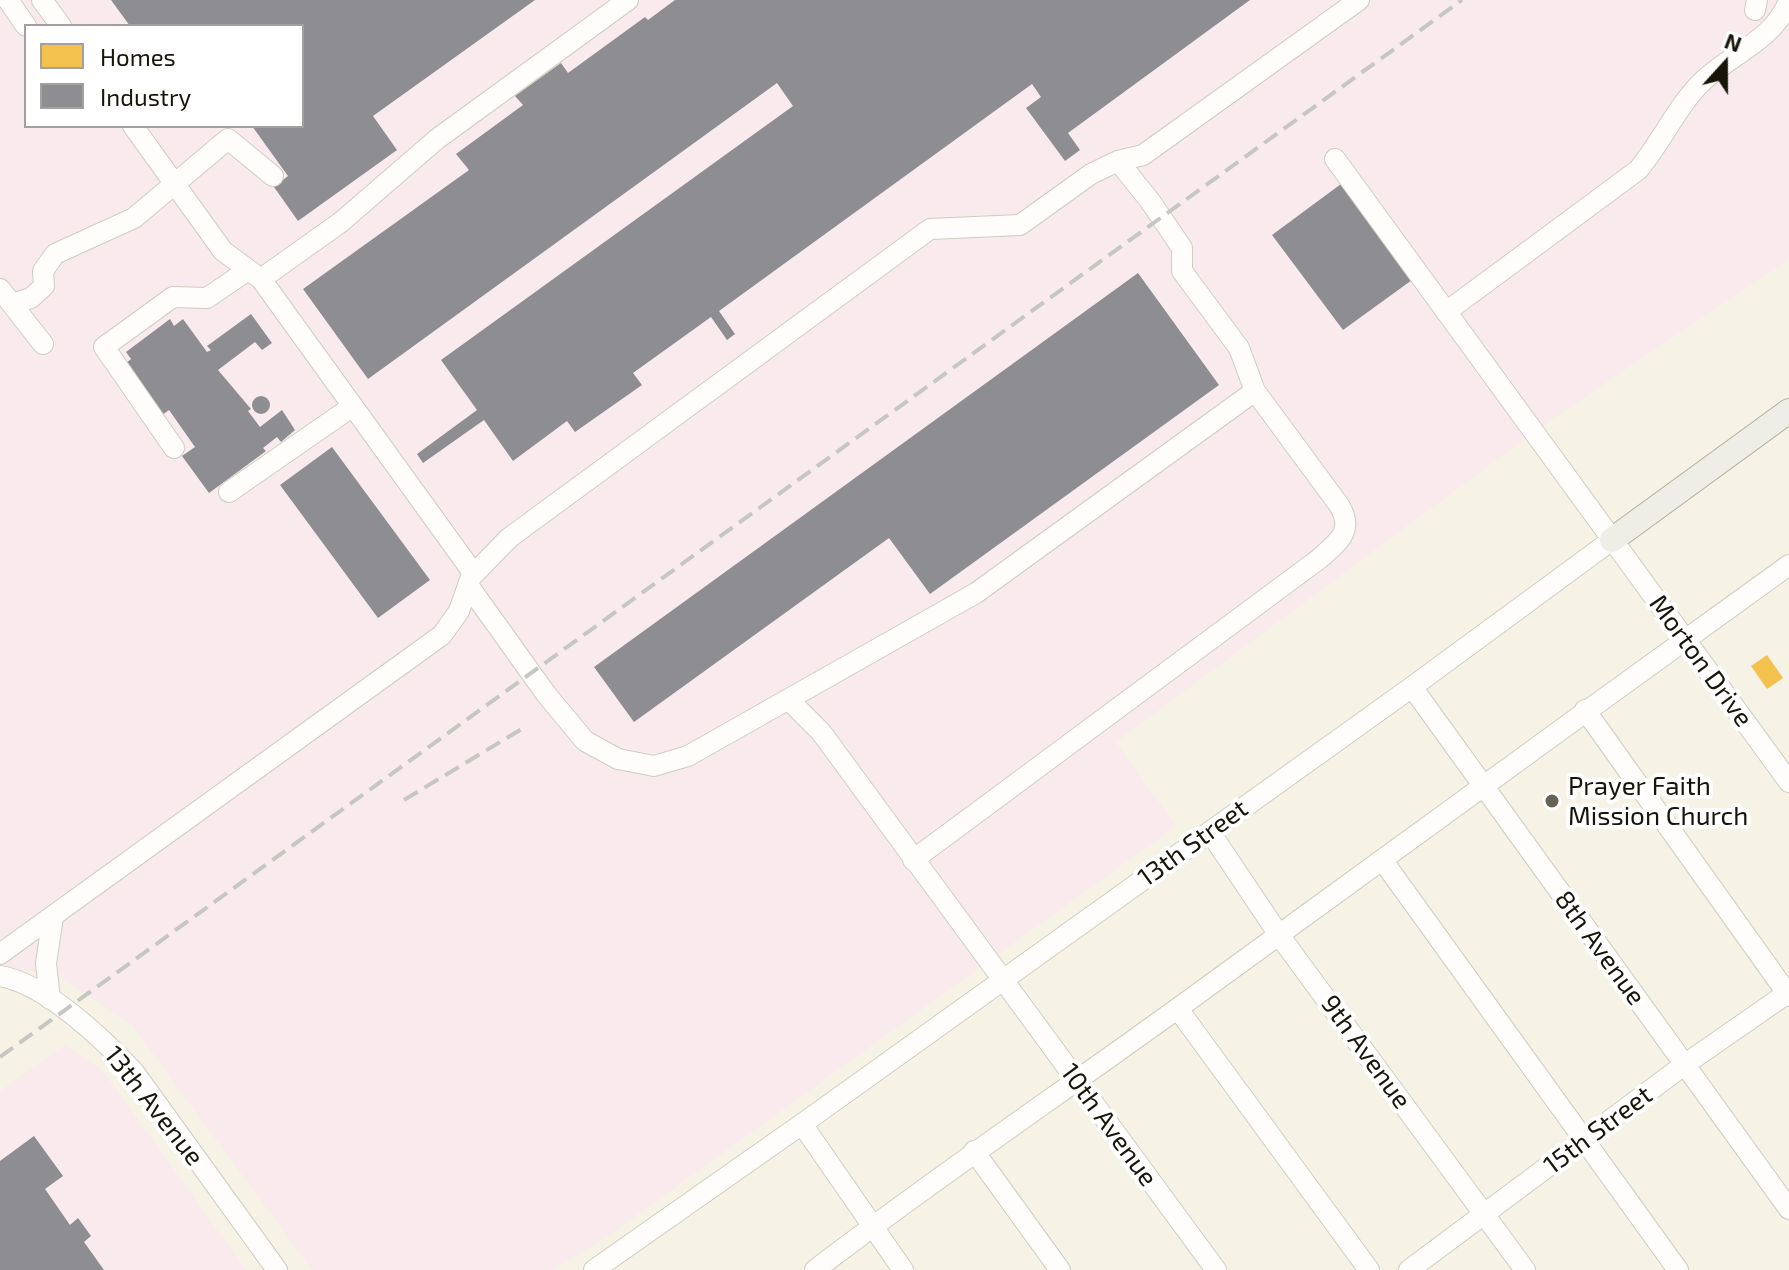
<!DOCTYPE html>
<html>
<head>
<meta charset="utf-8">
<style>
	body { margin:0 }
	#map { position:relative; width:1789px; height:1270px; overflow:hidden; background:#f6f2e5; font-family:"Exo 2",sans-serif }
	canvas { display:block }
	.legend { position:absolute; left:24px; top:24px; width:280px; height:104px; box-sizing:border-box; background:#fff; border:2px solid #a2a19d; margin:0; padding:10px 14px; list-style:none; font-size:24px; color:#171409 }
	.legend li { display:flex; align-items:center; gap:16px; height:40px }
	.legend b { width:40px; border:2px solid #a2a19d }
	.north { position:absolute; left:1685px; top:24px; width:80px; height:80px; -webkit-text-stroke:6px #fff; paint-order:stroke; rotate:21deg; font-size:22px; font-weight:700; line-height:32px; text-align:center; color:#171409 }
	.north::after { content:''; display:block; margin:auto; width:28px; height:36px; background:#171409; clip-path:polygon(50% 0,100% 100%,50% 72%,0 100%) }
</style>
</head>
<body>
<div id="map">
<canvas width="1789" height="1270"></canvas>
<ul class="legend">
<li><b style="height:22px;background:#f2c14e"></b>Homes</li>
<li><b style="height:22px;background:#8d8d92"></b>Industry</li>
</ul>
<div class="north">N</div>
</div>
<script>
const context = document.querySelector('canvas').getContext('2d');
context.lineJoin = 'round';
function fillPath(path, color) { context.fillStyle = color; context.fill(path, 'evenodd'); }
function stroke(path, color, width, dash) { context.strokeStyle = color; context.lineWidth = width; context.lineCap = dash ? 'butt' : 'round'; context.setLineDash(dash || []); context.stroke(path); }
function label(font, color, halo, rows, align = 'center') {
  context.font = font + ' "Exo 2",sans-serif'; context.lineWidth = 8; context.setLineDash([]); context.textBaseline = 'middle'; context.strokeStyle = halo; context.fillStyle = color; for (const [text, x, y, turn = 0] of rows) {
    context.save(); context.translate(x, y); context.rotate((+turn || 0) * Math.PI / 180); context.textAlign = isNaN(turn) ? turn : align; if (halo) context.strokeText(text, 0, 0); context.fillText(text, 0, 0); context.restore();
  }
}
fillPath(new Path2D(`
	M0,0H1789V259L1545,424L1116,742L1176,826L612,1233L554,1270H312L131,1024L58,977L0,965ZM26,26H302V126H26Z
	M65,1045L103,1071L246,1270H0V1091Z`), '#f9ebed');
fillPath(new Path2D(`
	M1767,655L1783,678L1767,689L1751,666Z`), '#f2c14e');
fillPath(new Path2D(`
	M111,0H535L373,116L397,150L298,221L274,187L288,176L252,126H302V26H130Z
	M675,0H1250L1068,133L1080,150L1065,161L1026,108L1041,97L1032,84L719,311L735,334L727,340L711,317L633,373L642,385L575,432L567,421L513,461L484,420L423,463L417,454L477,410L441,360L793,106L777,83L368,379L303,289L469,170L456,154L523,105L515,96L561,63L568,73L645,17L648,20Z
	M1341,184L1412,280L1343,330L1272,235Z
	M1138,273L1219,385L930,594L889,538L634,722L594,667Z
	M251,314L272,343L262,350L255,342L218,370L251,409L248,411L260,427L282,410L295,430L281,442L277,437L263,448L266,451L209,493L182,456L195,447L169,410L162,415L125,364L131,359L126,352L170,319L174,326L183,319L207,352L211,350L207,346Z
	M252 405a9 9 0 1 1 18 0a9 9 0 1 1-18 0Z
	M332,447L430,580L378,618L280,485Z
	M34,1136L63,1176L45,1189L70,1225L78,1218L91,1236L84,1242L104,1270H0V1161Z`), '#8d8d92');
const minor = new Path2D(`
	M8,0L26,26
	M42,0L61,26
	M1755,10L1757,0
	M133,126L223,251L261,279L474,574
	M1335,159L1789,782
	M261,279L341,222L437,139L628,0
	M0,289L43,344
	M12,304L31,298L44,286L43,271L55,254L134,218L228,139L273,176
	M1446,312L1638,170C1662,142 1677,105 1704,80C1733,53 1775,39 1789,0
	M174,448L104,347L173,297L207,298L248,270
	M229,492L353,406
	M468,585L546,694L585,741L618,759L654,766L688,756L976,593L1255,391L1239,348L1182,271V248L1150,201L1118,161
	M1412,687L1789,1209
	M789,700L821,732L1216,1270
	M1585,710L1789,996
	M1210,832L1279,935L1525,1270
	M913,860L1319,559C1338,542 1355,531 1339,505L1255,391
	M1383,861L1678,1270
	M0,954L442,635L459,611L471,577L509,538L930,229L1020,225L1091,174L1118,161L1143,155L1359,0
	M0,976C45,983 104,1040 134,1072L277,1270
	M50,999L46,963L53,917
	M1178,1009L1369,1270
	M802,1124L903,1270
	M974,1151L1060,1270
	M594,1270L802,1124L1412,687L1612,540
	M815,1270C938,1176 1067,1089 1192,998C1392,854 1589,708 1789,565
	M1409,1270L1684,1065L1789,992`);
const major = new Path2D(`
	M1612,540L1789,411`);
stroke(minor, '#cfccc0', 22);
stroke(major, '#b2af9f', 26);
stroke(minor, '#fefdfb', 20);
stroke(major, '#eeede6', 24);
stroke(new Path2D(`
	M404,800L525,727
	M0,1057L1462,0`), '#c6c6c2', 4, [16, 8]);
for (const [x, y, r, color] of [
	[1552,801,8,"#656256"]
]) { const dot = new Path2D(); dot.arc(x, y, r, 0, 2 * Math.PI); context.fillStyle = color; context.fill(dot); stroke(dot, '#fff', 3); }
label('26px', '#171409', '#fff', [
	["Morton Drive",1701,661,54],
	["13th Street",1193,843,-36],
	["8th Avenue",1600,948,54],
	["9th Avenue",1366,1052,54],
	["13th Avenue",154,1106,52],
	["10th Avenue",1109,1125,54],
	["15th Street",1598,1130,-37]
]);
label('26px', '#171409', '#fff', [
	["Prayer Faith",1568,786],
	["Mission Church",1568,816]
], 'left');
</script>
</body>
</html>
